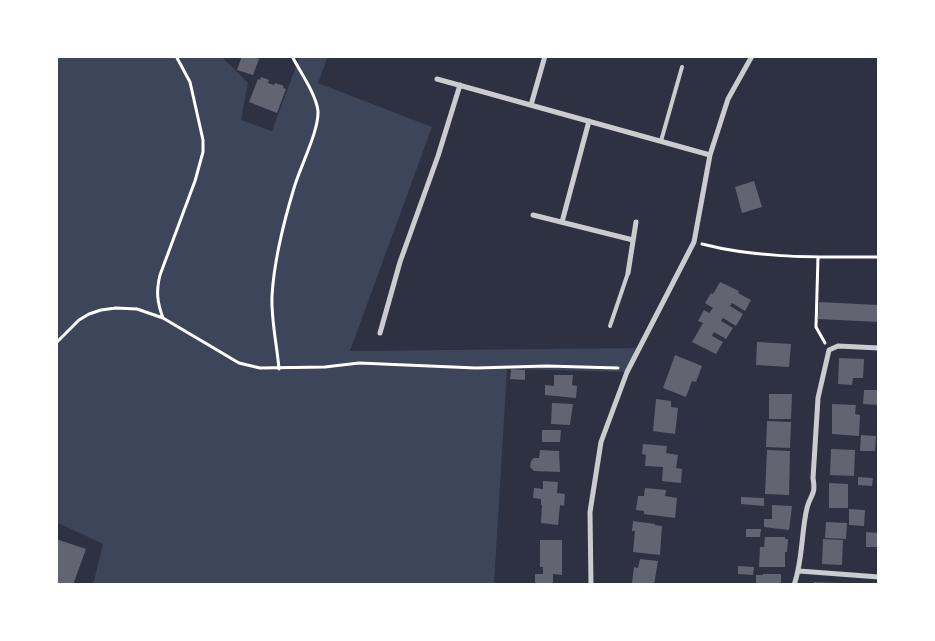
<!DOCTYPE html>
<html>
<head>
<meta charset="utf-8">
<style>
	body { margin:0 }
	#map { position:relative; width:935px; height:641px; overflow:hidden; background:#2d3142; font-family:Karla,sans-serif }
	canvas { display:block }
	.frame { position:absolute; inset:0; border:58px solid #fff; pointer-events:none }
</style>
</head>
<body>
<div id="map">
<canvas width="935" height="641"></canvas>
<div class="frame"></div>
</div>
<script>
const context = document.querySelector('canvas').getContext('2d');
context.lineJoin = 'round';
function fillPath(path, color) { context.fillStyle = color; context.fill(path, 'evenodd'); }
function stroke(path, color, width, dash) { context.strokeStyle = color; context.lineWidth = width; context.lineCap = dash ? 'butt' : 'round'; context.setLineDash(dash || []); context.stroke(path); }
fillPath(new Path2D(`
	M56,56H221L248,83L241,120L272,131L300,56H328L318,83L432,127L350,351L639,348L627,372L507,369L494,585H93L103,544L56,522Z`), '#3c4559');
fillPath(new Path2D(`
	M242,56H252L259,59L253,75L237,70Z
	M261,77L269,80L268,83L274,85L275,83L284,86L283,88L286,89L277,113L249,102L258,79L260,80Z
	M754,181L762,207L742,213L735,187Z
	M720,282L739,291L738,293L751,300L745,311L732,303L730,306L743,314L736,326L723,318L721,321L733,328L726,339L714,332L712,336L723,342L716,354L692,342L703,323L698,321L704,310L709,313L713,308L705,303L711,293L713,294Z
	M819,302L879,305V322L818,319Z
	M757,342L791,344L789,367L756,365Z
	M675,355L702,366L696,382L692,381L686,397L663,388Z
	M839,358L864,359L863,378H853L852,385L838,384Z
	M511,369L525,370V380L510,379Z
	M554,375H573L572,385L577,386L576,398L545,395V385L554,386Z
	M864,390H879V405L863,404Z
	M769,394H792L791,419H769Z
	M656,399L671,401V407L678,408L675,434L653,431Z
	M552,403L573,404L570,425L551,424Z
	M832,404L856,405L855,414L860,415L859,436L832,434Z
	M767,421L791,422L790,448L766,447Z
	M542,430H561L560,442H542Z
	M861,435L876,436L875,451H860Z
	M643,444L667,446L666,453L678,455L676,468L682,469L681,483L662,481L663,467L645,466L646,455L642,454Z
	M831,449L855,450L854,476L830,475Z
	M540,450L559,451L560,472L534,471L530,467L531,461L534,458H539Z
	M767,450L790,451L789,495L765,494Z
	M858,477L873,478L872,486L858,485Z
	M543,481L558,482L557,493L565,494L564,506L560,505L558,525L541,523L542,505H541V499L533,498L534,488L543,489Z
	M829,483L848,484V508H829Z
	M645,488L666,490L665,496L677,498L675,518L644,514V511L636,510L638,496H644Z
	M741,497L764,498V506L741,504Z
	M772,505L792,506L789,530L764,527V519H772Z
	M849,509L865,510L864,526L849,525Z
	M633,521L655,524V525L662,526L660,555L633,552L635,531H632Z
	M826,522L847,523L846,539L825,538Z
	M746,529H761L760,537H746Z
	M866,532L879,533V547H866Z
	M765,537H785V539H788L787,552H785V567H759L760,547H764Z
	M56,539L86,549L73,585H56Z
	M823,539L843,540L842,565L822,564Z
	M540,540H562V575L553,574V585H535V574H543V567H540Z
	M640,559L658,561L654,585L632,583L634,567L638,568Z
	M738,566L754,567L753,575L738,574Z
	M763,574H781V585H756V575H763Z
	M814,582L836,583V585H814Z`), '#626471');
stroke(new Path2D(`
	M702,244C760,259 820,257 879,257
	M818,257L816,327L825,343
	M163,318C157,302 156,291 160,275L195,181L203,152V140L190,82L176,56
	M56,343L79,320L89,314L101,310L116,308L137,309L163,318L239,363L260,368L325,367L359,363L476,368L547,366L618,368
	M279,369C277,345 271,320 272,296C274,261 284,221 294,188C300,167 319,131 318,111C316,94 300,72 292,56`), '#fff', 3);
stroke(new Path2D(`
	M661,141L682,67
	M610,326L628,273`), '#caccd0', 4);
stroke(new Path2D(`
	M437,79L710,155
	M531,105L545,56
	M533,215L633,240
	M562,222L589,121
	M628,273L636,222
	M380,333L400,262L438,156L460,85
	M799,571L879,577
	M591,585L590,512L601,442L627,372L694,242L710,155L728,99L752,56
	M794,585C803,560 801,533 807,508C811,493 816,496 813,478L818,398L829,350L838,346L879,348`), '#caccd0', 5);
</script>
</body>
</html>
